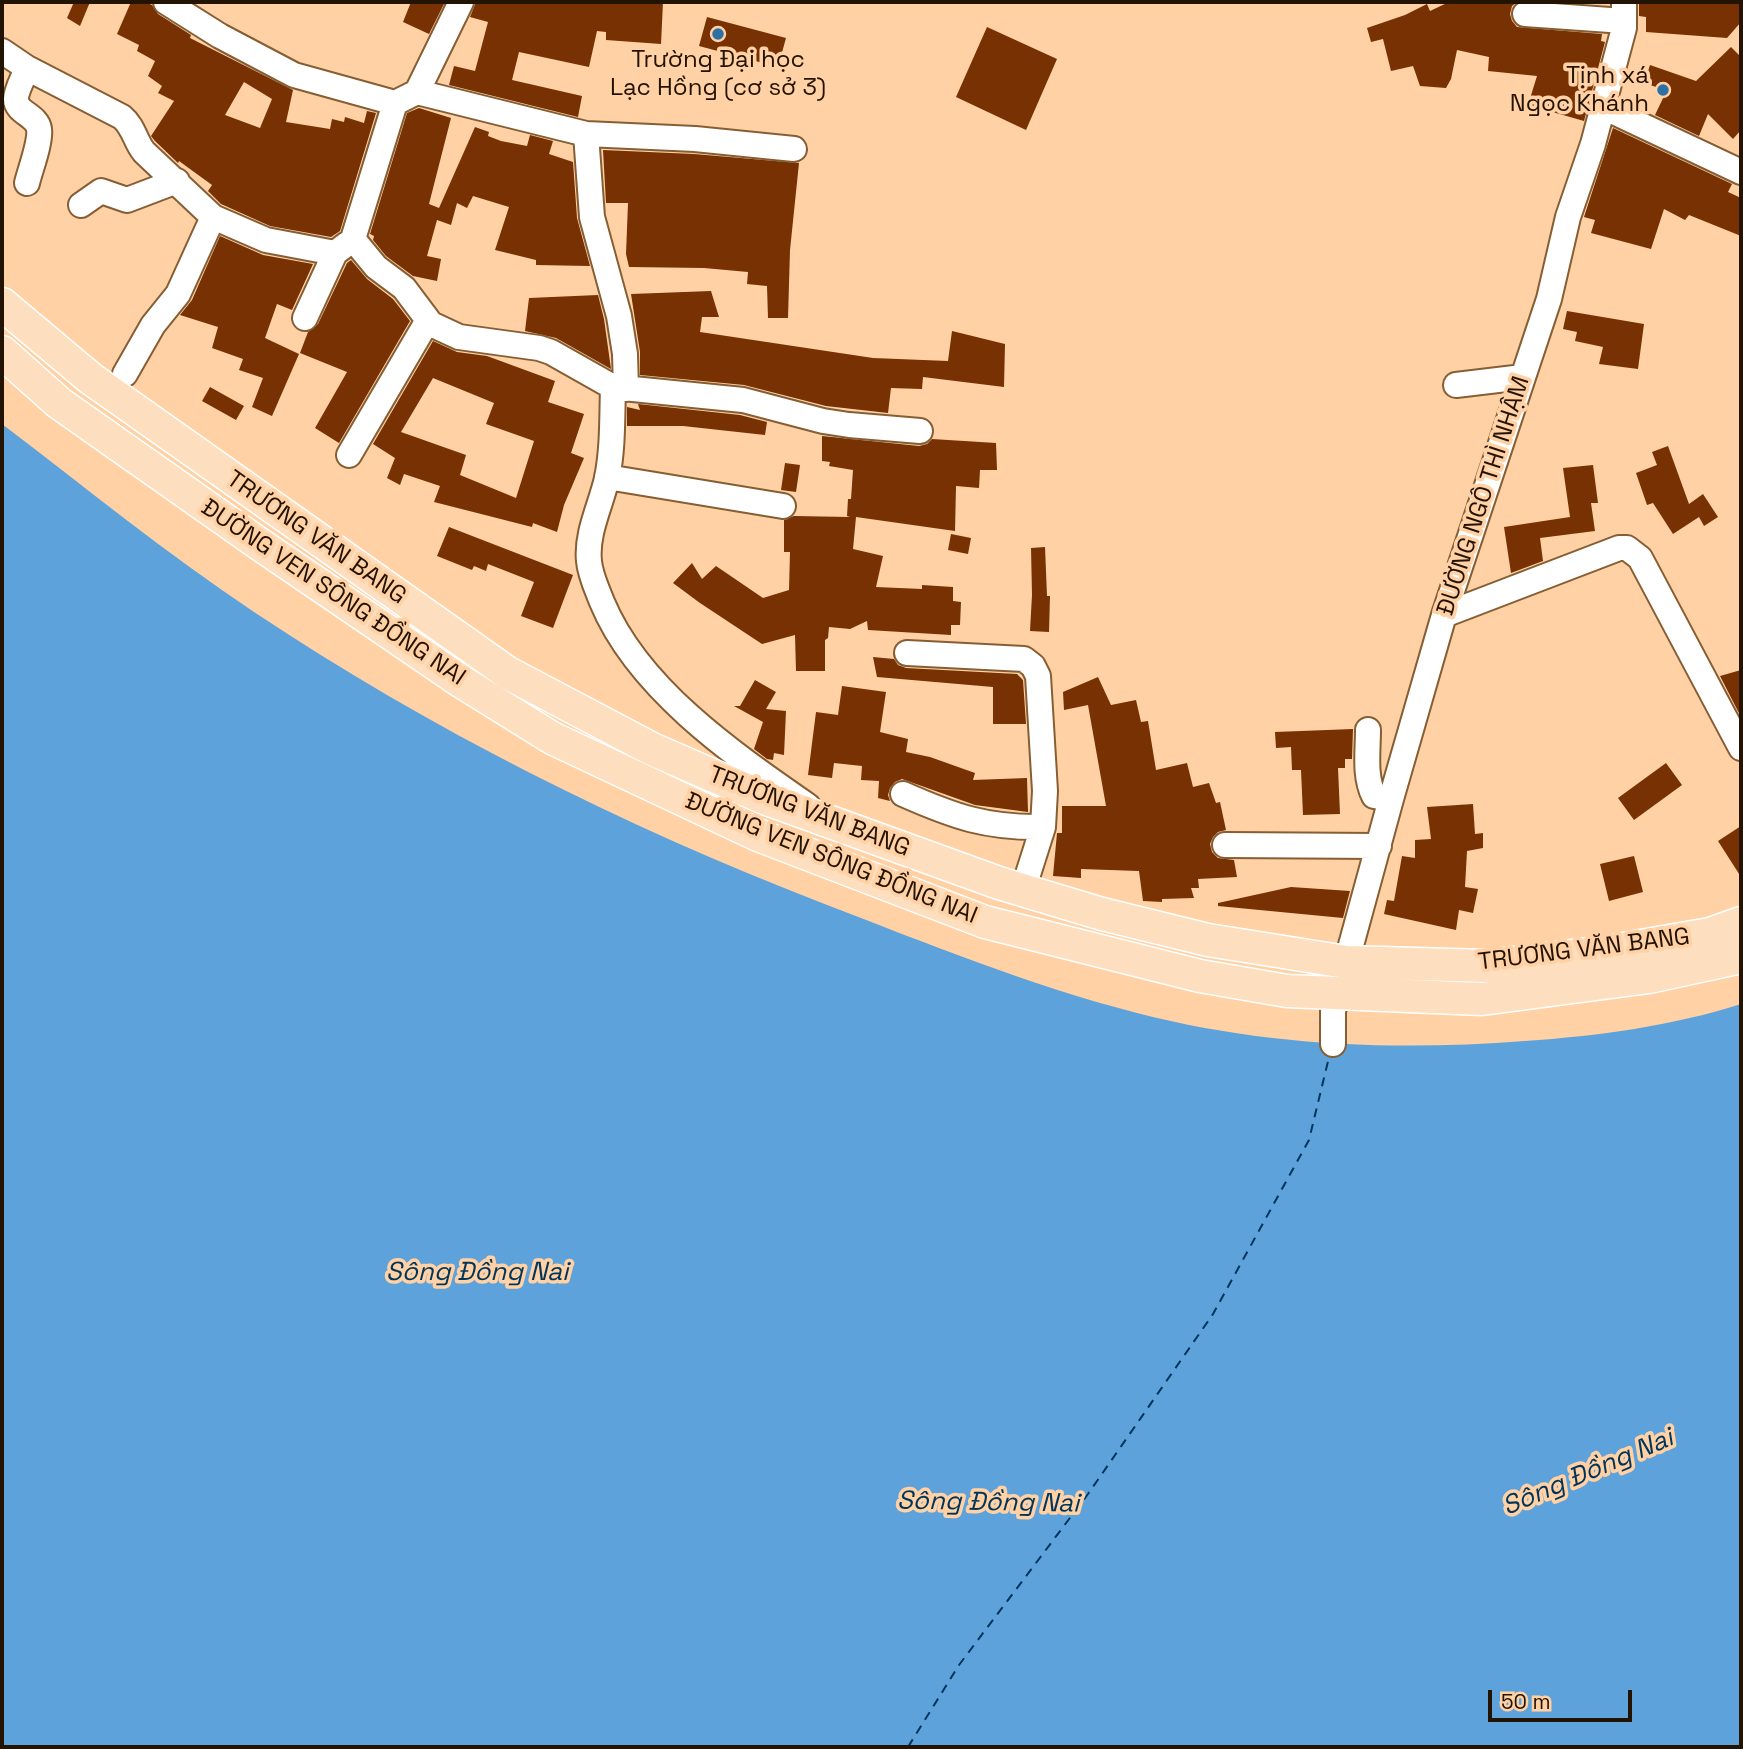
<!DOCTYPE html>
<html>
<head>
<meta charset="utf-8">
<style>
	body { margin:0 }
	#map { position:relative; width:1743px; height:1749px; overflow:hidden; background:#ffd1a4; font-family:"Space Grotesk",sans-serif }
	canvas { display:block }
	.frame { position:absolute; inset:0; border:4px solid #231303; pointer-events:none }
	.scale { position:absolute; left:1488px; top:1690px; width:144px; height:32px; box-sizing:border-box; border:4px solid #231303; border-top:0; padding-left:9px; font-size:21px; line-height:24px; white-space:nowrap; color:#231303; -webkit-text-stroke:5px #ffd1a4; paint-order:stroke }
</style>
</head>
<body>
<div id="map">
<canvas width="1743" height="1749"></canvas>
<div class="frame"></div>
<div class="scale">50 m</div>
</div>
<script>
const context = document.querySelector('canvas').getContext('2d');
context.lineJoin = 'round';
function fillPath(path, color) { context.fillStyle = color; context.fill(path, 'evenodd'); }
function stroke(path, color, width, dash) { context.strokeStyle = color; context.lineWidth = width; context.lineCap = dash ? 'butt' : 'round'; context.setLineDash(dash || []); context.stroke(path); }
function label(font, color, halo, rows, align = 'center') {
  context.font = font + ' "Space Grotesk",sans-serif'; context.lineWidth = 7; context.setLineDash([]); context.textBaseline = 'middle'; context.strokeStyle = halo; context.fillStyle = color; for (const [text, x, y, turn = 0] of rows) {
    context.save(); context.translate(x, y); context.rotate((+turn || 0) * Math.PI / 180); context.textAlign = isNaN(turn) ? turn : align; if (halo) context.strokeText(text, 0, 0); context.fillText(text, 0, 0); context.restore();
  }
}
fillPath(new Path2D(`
	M2,424C85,487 167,554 254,612C431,730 624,826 822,903C926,943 1029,985 1137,1013C1265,1046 1394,1051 1525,1041C1598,1036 1672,1026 1741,1004V1747H2Z`), '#5ea2dc');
stroke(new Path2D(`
	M908,1747L959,1665L1088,1494L1213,1314L1309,1140L1330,1053`), '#00355b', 2, [9, 7]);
fillPath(new Path2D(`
	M74,2H90L80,26L67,18Z
	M131,2H145L152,5L158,14L191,35L190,38L293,90L286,122L330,129L332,119L344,122L345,117L364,123L367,111L376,113L340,231L331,237L270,226L221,204L208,191L212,185L179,161L178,163L155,141L151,136L174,101L158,93L162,86L148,76L155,61L137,51L139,45L117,34ZM244,82L272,99L260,128L225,115Z
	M411,2H445L429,34L403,22Z
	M476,2H663L661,44L606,40V32L597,31L589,67L519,52L512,80L582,96L578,117L449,85L454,66L475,71L488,22L470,17Z
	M1449,2H1517L1512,6L1510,14L1512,21L1517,27L1602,34L1601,41L1605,42L1584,121L1528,105L1537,76L1488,71L1489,57L1457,50L1451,79L1446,88L1420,86L1413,66L1391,71L1383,39L1371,42L1367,28L1405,15L1427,4L1430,11Z
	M1639,2H1741V22L1727,38L1646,32V17L1639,16Z
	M707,17L786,38L778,67L699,46Z
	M987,27L1057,59L1026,130L956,97Z
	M1731,47L1741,57V130L1733,139L1708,114L1699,136L1655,115L1665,94L1658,91L1659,88L1644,83L1650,65L1696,81Z
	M419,108L451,118L429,204L439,208L475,127L489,132L488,136L501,141L527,146L530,135L553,141L549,154L573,162L577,218L590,266L536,265V260L495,250L509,207L473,196L467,208L457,203L451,225L437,220L427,256L441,259L437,281L413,276L386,256L373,240L374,236L370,234L407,113Z
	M1613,128L1732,184L1728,192L1741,198V236L1689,215L1685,220L1664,209L1651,249L1591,233L1595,220L1584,217Z
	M603,150L694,154L799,163L790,250L788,318H768L767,286L747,284L748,272L704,268L629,267L626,254L628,203H606Z
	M220,236L263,255L313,264L292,310L277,304L265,338L299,354L272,416L252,407L263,378L239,370L243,359L212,348L218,327L180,315L192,300Z
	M351,260L367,279L393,299L410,321L339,443L315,428L347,372L300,353L308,332L318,324L347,263Z
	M711,291L719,317H702L700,332L873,358L948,361L952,331L1005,344L1004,387L923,377L922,389L891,388L888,413L826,406L744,385L640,375V352L631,294Z
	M598,295L604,319L611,369L556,338L525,331L529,298Z
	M1567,311L1644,324L1638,369L1599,364L1603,347L1575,341L1577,332L1563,329Z
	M433,341L457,352L487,356L555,381L548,402L584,414L571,453L584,458L564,505L557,532L533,523L532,527L434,502L440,486L404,474L400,485L387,478L395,458L373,444ZM433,378L494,403L486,424L534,441L516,498L460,475L466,455L401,432Z
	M210,387L244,406L236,420L202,401Z
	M638,404L740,415L767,422L765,435L683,426H627V407L640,410Z
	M822,436L919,446L927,444L932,439L996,443L997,470H980L979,488L956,486L955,531L856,517L853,549L883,556L876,587L922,589V585L953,587V601L961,602L960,625H951V635L868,630L867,621L850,629L829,627L828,638L825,640V671H796L795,635L762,644L700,603L673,583L692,563L702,579L716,566L763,598L789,590L790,552H784V520L794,516L850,517L847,516L848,499H851L853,470L829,466L830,462L822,461Z
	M1668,446L1689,504L1703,494L1718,517L1704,526L1699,517L1673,534L1653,503L1647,505L1636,473L1657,465L1652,452Z
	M785,463L800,465L796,492L781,490Z
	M1593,465L1598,503H1591L1595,531L1540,538L1543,561L1511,573L1504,527L1570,517L1563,468Z
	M449,527L573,575L553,628L521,616L534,582L488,564L486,571L474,566L472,570L437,556Z
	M951,534L971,538L968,554L948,550Z
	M1045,547L1047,596H1050L1049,632L1030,631L1032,595L1031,548Z
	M873,657L894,659L898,665L906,668L1017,674L1023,680L1026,724H993V687L877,677Z
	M1741,670V717L1720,676Z
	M1098,677L1111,705L1136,700L1141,722L1148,721L1156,770L1187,763L1193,787L1209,783L1216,803L1220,802L1226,830L1218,832L1213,837L1210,844L1212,852L1218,858L1234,860L1237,877L1198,879L1199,888H1191L1194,898L1162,899V902L1143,901L1139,871L1081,869V878L1053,876L1057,833H1062V806H1106L1088,705L1064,710L1063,692Z
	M755,680L776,692L766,709L786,711L784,755L774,753L773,760L767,759L754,749L763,722L734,706H740Z
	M842,686L886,692L880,732L908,739L906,752L930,757L975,773L973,780L1027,778L1028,812L975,805L902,779L895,782L890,788L888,795L890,801L878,798L879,781L861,780L862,766L834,763L832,778L808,775L816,712L838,715Z
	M1353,729L1352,759H1345V768H1338L1340,814L1303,815L1301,770H1292L1291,747L1276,748L1275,732Z
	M1666,763L1682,785L1634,820L1618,798Z
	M1473,804L1475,834L1483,833V848L1467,851L1465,887L1478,889L1473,913L1459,910L1456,930L1384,914L1387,900L1394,901L1402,856L1415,858V840L1431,839L1427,807Z
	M1741,826V877L1718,841Z
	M1634,856L1643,892L1609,901L1600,864Z
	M1291,887L1350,891L1343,918L1218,906V903Z`), '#773102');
const minor = new Path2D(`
	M166,2L220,36L294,75L395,103L417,92L461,2
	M1525,14L1624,21
	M2,51L27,68L122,117C134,127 135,141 144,152L213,217L266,240L335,253
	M417,92L586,134L592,217L619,316L625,354L626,389
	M395,103L353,239L376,267L404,288L431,324L459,337L539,348L551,352L613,387C612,418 613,448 607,478C601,505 586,533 589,561C590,575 597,589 602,602C638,689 733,754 808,806
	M1603,107L1741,172
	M586,134L695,139L794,149
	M27,183C30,170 41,142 39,129C37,115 16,113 16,99C16,90 24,77 27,68
	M81,205L101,191L127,200L177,181
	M305,318L335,253L347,244
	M125,374L153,325L178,294L213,217
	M1456,385L1523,377
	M613,387L743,400L823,421L849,425L920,431
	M349,455L428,320
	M607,477L783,506
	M1444,615L1619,548H1627L1640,558L1741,748
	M907,653L1024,659L1033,666L1038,676L1045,791L1043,827L1023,890
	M1368,730C1368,752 1364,776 1374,796L1391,799
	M903,794C955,817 987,828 1043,827
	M1225,845L1379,846
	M1333,1044V1011L1391,799L1444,615L1549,299L1568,217L1593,144L1624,28V2`);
const major = new Path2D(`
	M2,304L90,378L508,673L652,749L767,799L999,883L1102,914L1208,940L1346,962L1488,966L1606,952L1710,934L1741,923
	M2,352L59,403L258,543L462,682L552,738L758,835L985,922L1200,976L1287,991L1482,999L1649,977L1741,957`);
stroke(minor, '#865e33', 28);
stroke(major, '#fff', 35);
stroke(minor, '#fff', 24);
stroke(major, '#fddebf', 32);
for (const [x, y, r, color] of [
	[718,34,7,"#2d70a5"],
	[1663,90,7,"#2d70a5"]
]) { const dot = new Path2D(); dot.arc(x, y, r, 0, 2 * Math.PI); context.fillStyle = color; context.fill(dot); stroke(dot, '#ffd1a4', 2.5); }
label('24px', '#231303', '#ffd1a4', [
	["Trường Đại học",718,60],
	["Lạc Hồng (cơ sở 3)",718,88],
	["Tịnh xá",1649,76,"right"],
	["Ngọc Khánh",1649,104,"right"]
]);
label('24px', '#231303', '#ffd1a4', [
	["ĐƯỜNG NGÔ THÌ NHẬM",1484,496,-72],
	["TRƯƠNG VĂN BANG",316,538,35],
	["ĐƯỜNG VEN SÔNG ĐỒNG NAI",333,593,34],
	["TRƯƠNG VĂN BANG",809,812,21],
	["ĐƯỜNG VEN SÔNG ĐỒNG NAI",831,859,22],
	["TRƯƠNG VĂN BANG",1584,950,-7]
]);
label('italic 26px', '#00355b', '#ffd1a4', [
	["Sông Đồng Nai",477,1273],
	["Sông Đồng Nai",1588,1473,-23],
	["Sông Đồng Nai",988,1503,1]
]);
</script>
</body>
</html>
